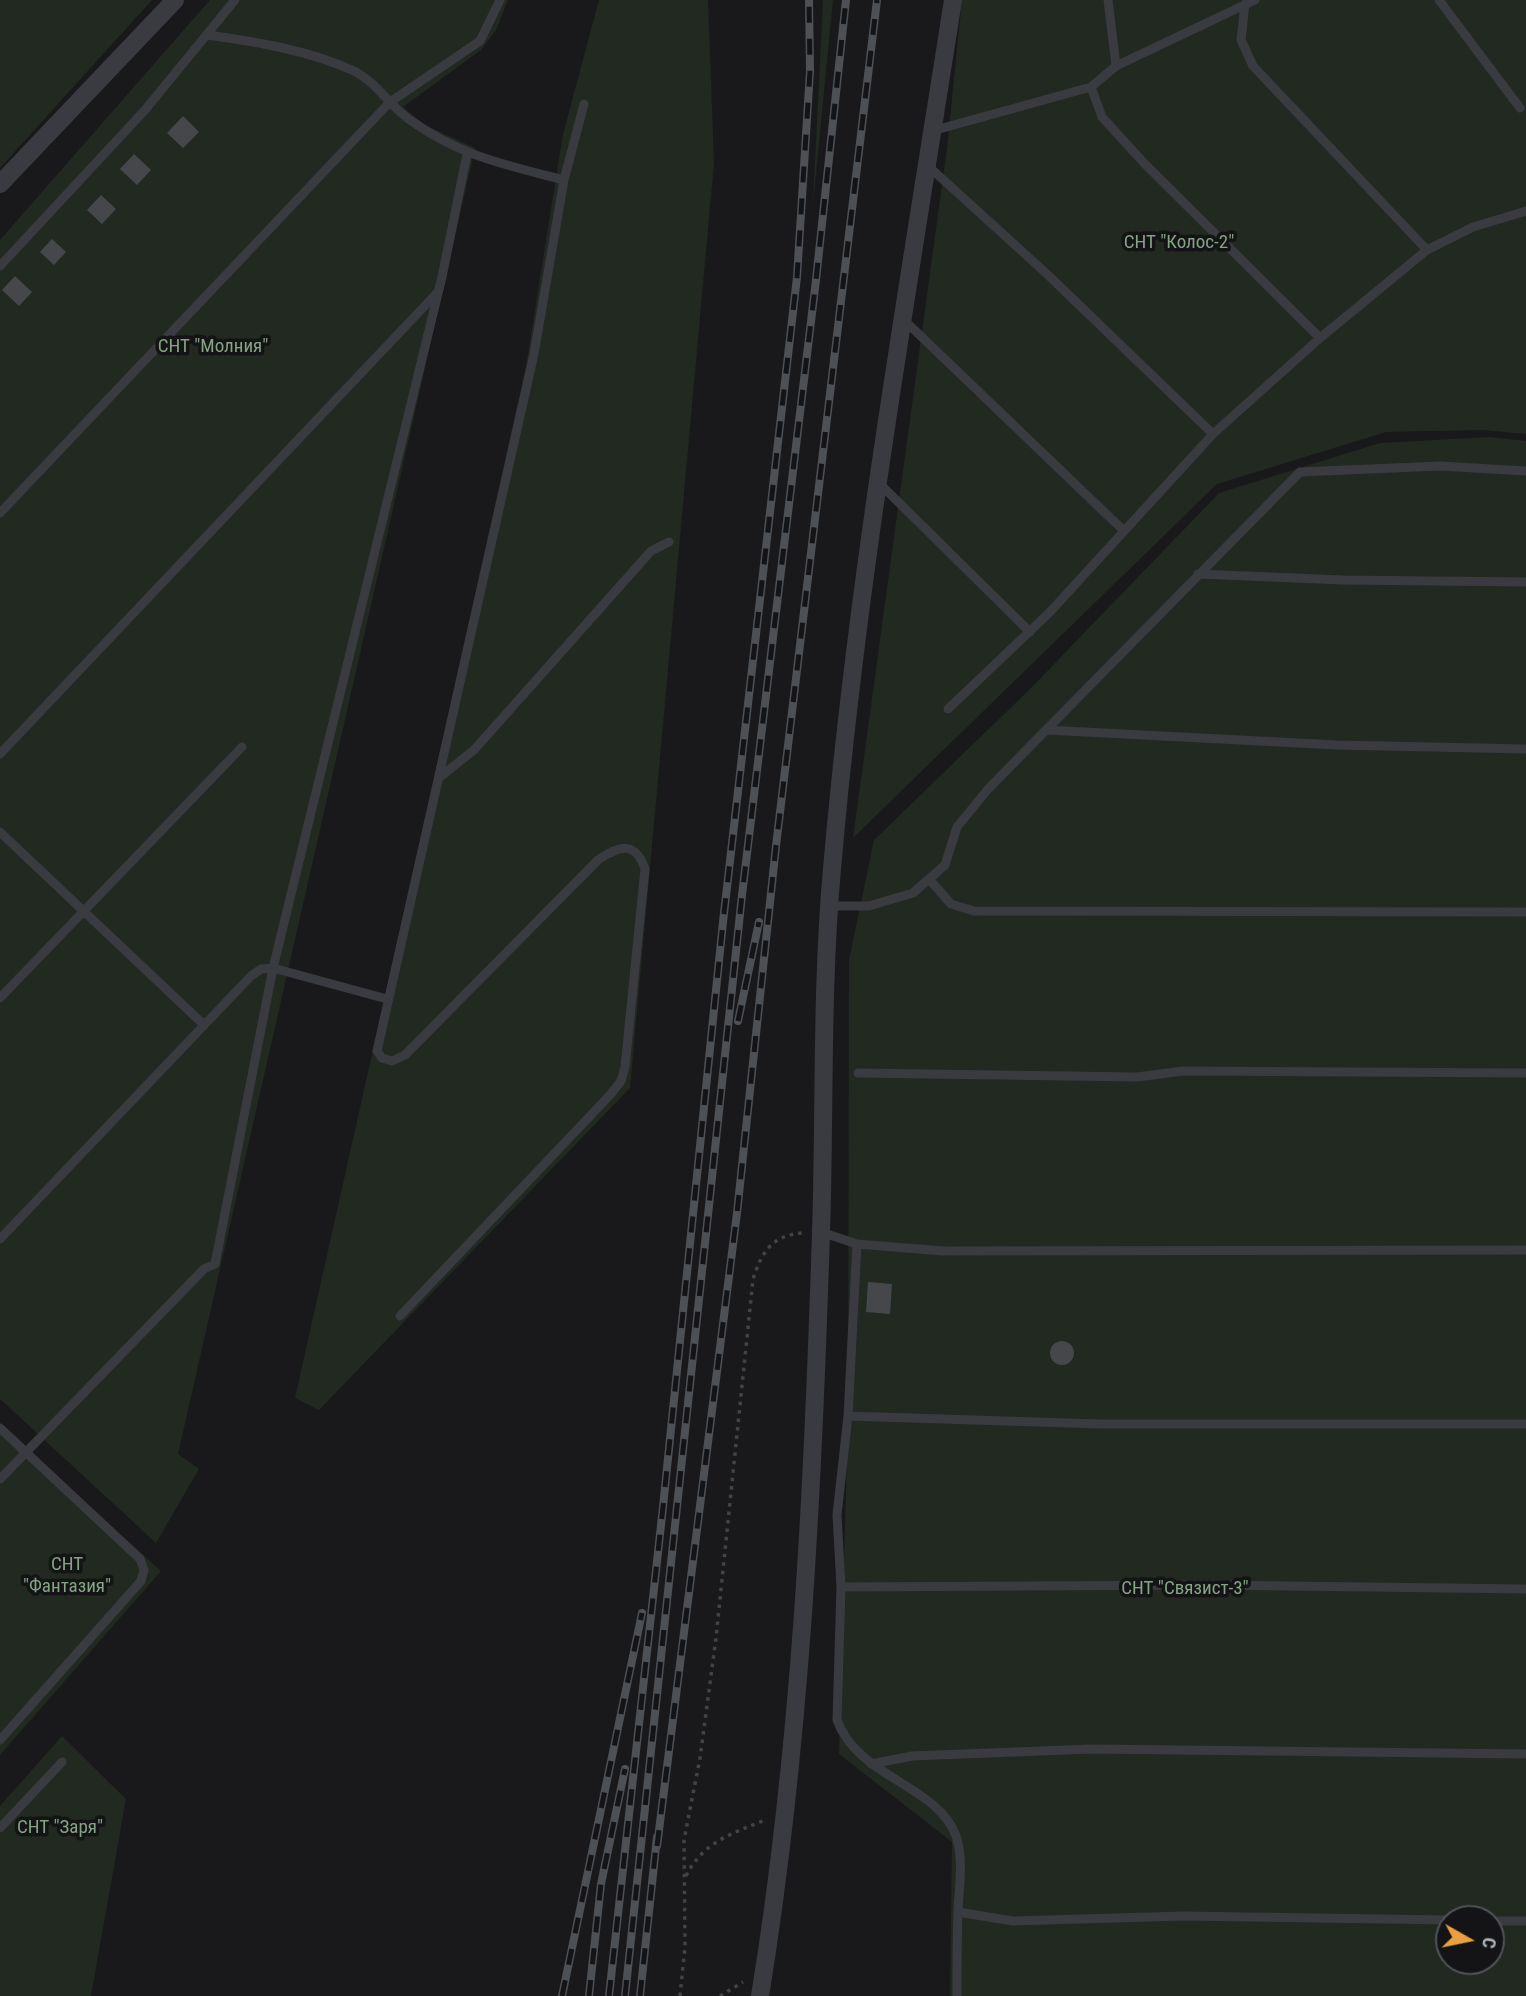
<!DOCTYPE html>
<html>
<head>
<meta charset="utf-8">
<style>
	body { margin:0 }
	#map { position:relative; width:1526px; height:1996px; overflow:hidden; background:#19191b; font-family:"Roboto Condensed",sans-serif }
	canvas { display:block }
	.north { position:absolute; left:1435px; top:1905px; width:70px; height:70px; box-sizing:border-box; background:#141416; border:2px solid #515358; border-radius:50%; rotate:99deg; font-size:19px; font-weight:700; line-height:28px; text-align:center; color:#acb2ba }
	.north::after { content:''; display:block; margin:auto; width:24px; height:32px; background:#eaa041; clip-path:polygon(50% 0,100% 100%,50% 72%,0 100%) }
</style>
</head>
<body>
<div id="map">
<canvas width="1526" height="1996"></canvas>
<div class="north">С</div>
</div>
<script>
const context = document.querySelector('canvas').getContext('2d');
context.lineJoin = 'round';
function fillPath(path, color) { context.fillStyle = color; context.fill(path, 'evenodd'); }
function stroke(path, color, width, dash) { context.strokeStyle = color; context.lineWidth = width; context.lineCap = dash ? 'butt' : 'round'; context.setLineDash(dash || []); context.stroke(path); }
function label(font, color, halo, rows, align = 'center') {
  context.font = font + ' "Roboto Condensed",sans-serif'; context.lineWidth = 7; context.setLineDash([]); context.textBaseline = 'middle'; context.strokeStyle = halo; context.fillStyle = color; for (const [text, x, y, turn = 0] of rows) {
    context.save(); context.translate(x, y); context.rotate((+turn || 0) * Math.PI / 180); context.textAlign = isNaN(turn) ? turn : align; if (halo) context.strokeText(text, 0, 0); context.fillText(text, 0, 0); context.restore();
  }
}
fillPath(new Path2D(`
	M0,0H152L0,168Z
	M210,0H508L496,30L481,50L403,107L425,125L475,148L178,1454L199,1469L156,1543L0,1399V240Z
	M599,0H708L714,163L630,1088L319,1410L295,1398L526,366L563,134Z
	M823,0H833L813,204Z
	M962,0H1526V434L1483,430L1386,432L1217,484L853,838L947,148Z
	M1489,437L1526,441V1996H950L952,1842L839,1754L848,1416L849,960L874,840L1030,689L1219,493L1380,443ZM1449,1919H1491V1961H1449Z
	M0,1424L161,1571L0,1755Z
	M62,1736L126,1799L91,1996H0V1806Z`), '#212921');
fillPath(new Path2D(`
	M183,116L199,132L183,148L167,133Z
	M134,154L151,170L137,185L120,169Z
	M101,195L116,209L102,224L87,210Z
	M52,239L66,252L54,265L40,252Z
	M15,276L32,292L19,306L2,290Z
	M868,1282L892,1284L890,1314L866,1312Z
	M1050 1353a12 12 0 1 1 24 0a12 12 0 1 1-24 0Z`), '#46474b');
stroke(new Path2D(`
	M686,1876C703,1842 731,1834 765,1820
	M680,1996L685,1947L684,1840L700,1758L716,1638L753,1279C762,1252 771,1236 802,1233
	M720,1996L743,1982`), '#404347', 3.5, [3.5, 5]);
stroke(new Path2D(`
	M1108,0L1116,66
	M1439,0L1520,108
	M1245,4L1241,40L1253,66L1427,250
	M208,35C257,42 308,50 354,71C376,82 390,106 410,120C460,156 506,165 564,180
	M1091,87L1102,117L1144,163L1320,338
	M932,131L1091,87L1116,66L1255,0
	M927,165L1048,275L1213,434
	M0,266L145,110L235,0
	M904,320L1124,531
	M880,484L1030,632
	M0,513L390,102L480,41L500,0
	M1198,574L1343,580L1526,582
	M948,709L1050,612L1213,434L1320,338L1427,250L1473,227L1526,211
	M1046,730L1337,745L1526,749
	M0,754L437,293
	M440,777L474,750L651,551L669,542
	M0,832L203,1024
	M929,879L951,904L974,911L1526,912
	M830,906H869L913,893L945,865L957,827L989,788L1300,472L1440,466L1526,471
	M0,998L242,747
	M858,1073L1137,1077L1183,1071L1526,1073
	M821,1232L857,1244L943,1251L1526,1250
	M0,1239L251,976L261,969L273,968L387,999
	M857,1244L848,1416L837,1515L841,1587L837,1720C858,1778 939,1786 956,1836C964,1859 959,1887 958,1911C957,1939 957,1968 957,1996
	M400,1316L610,1095L621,1081L625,1067L645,869C635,840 619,846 598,860L405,1055L392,1061L382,1058L377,1051L534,354L564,180L584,104
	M848,1416L1100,1424H1526
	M0,1428L140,1559L144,1570L141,1581L0,1740
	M0,1479L204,1269L215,1264L273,968L442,277L467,154
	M841,1587L1209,1585L1526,1589
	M871,1764L912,1756L1092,1749L1526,1754
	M0,1828L62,1762
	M958,1912L1013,1921L1184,1916L1449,1920
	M1491,1921H1526`), '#3a3b40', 9);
stroke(new Path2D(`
	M0,184L175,0
	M760,1996C801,1744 813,1487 821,1232C825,1112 821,990 832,869C857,578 908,289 953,0`), '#3a3b40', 18);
const rail = new Path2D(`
	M738,1021L759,922
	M657,1846L737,1213L776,846L877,0
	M562,1996L642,1613
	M589,1996L601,1884L625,1769
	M609,1996L663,1507L723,922L797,277L810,71L809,0
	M625,1996L742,895L816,280L846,0
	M640,1996L657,1837`);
stroke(rail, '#4d5055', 8);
stroke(rail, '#141416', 5, [16]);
label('19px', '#85a484', '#141416', [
	["СНТ \"Колос-2\"",1179,243],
	["СНТ \"Молния\"",213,347],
	["СНТ",67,1565],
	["\"Фантазия\"",67,1587],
	["СНТ \"Связист-3\"",1185,1589],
	["СНТ \"Заря\"",60,1828]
]);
</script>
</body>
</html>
